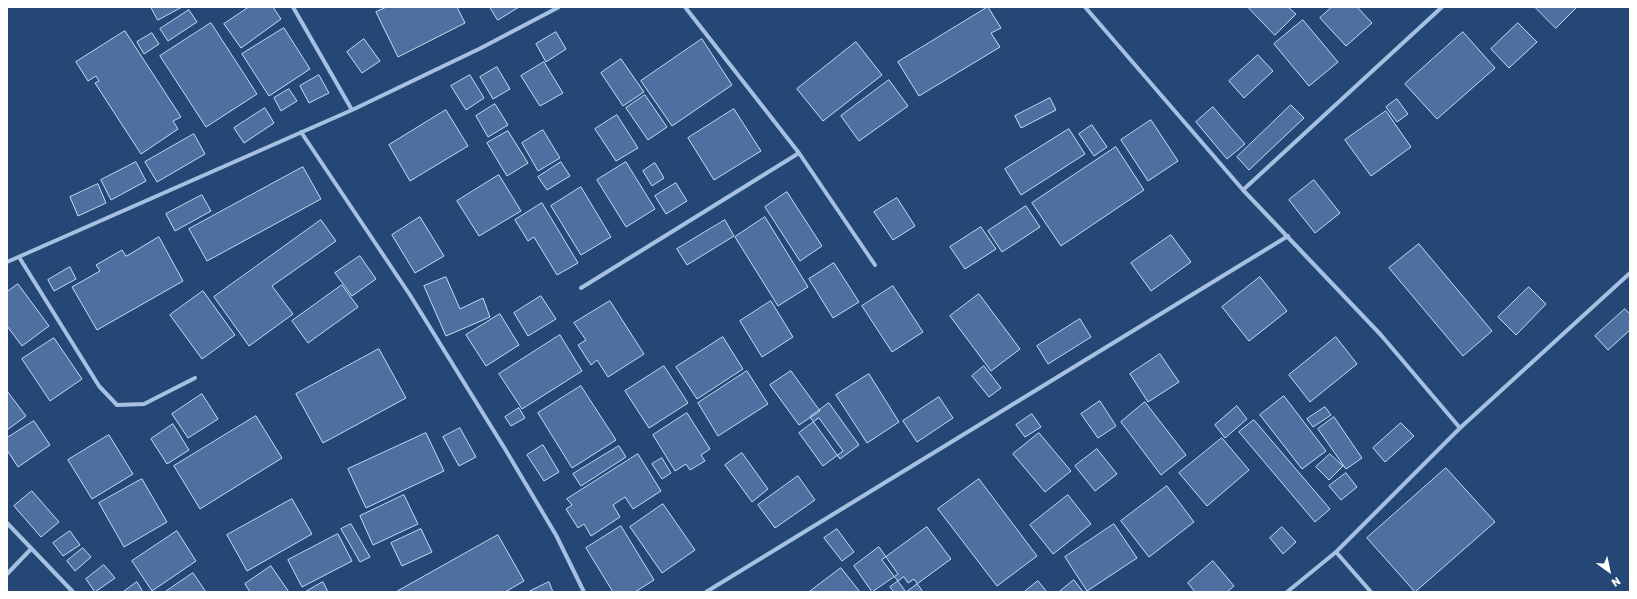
<!DOCTYPE html>
<html>
<head>
<meta charset="utf-8">
<style>
	body { margin:0 }
	#map { position:relative; width:1637px; height:599px; overflow:hidden; background:#254776; font-family:Rubik,sans-serif }
	canvas { display:block }
	.frame { position:absolute; inset:0; border:8px solid #fff; pointer-events:none }
	.north { position:absolute; left:1589px; top:551px; width:40px; height:40px; -webkit-text-stroke:3px #254776; paint-order:stroke; rotate:147deg; font-size:11px; font-weight:700; line-height:16px; text-align:center; color:#fff }
	.north::after { content:''; display:block; margin:auto; width:14px; height:18px; background:#fff; clip-path:polygon(50% 0,100% 100%,50% 72%,0 100%) }
</style>
</head>
<body>
<div id="map">
<canvas width="1637" height="599"></canvas>
<div class="frame"></div>
<div class="north">N</div>
</div>
<script>
const context = document.querySelector('canvas').getContext('2d');
context.lineJoin = 'round';
function fillPath(path, color) { context.fillStyle = color; context.fill(path, 'evenodd'); }
function stroke(path, color, width, dash) { context.strokeStyle = color; context.lineWidth = width; context.lineCap = dash ? 'butt' : 'round'; context.setLineDash(dash || []); context.stroke(path); }
const building = new Path2D(`
	M151,7H182L158,20Z
	M249,7H273L281,19L241,48L224,24Z
	M387,7H457L465,23L398,57L376,12Z
	M490,7H519L498,20Z
	M988,7L1001,28L991,33L1000,47L919,96L898,62Z
	M1248,7H1288L1296,14L1275,35Z
	M1332,7H1357L1372,23L1346,46L1320,18Z
	M1535,7H1577L1556,28Z
	M189,10L197,22L168,41L160,29Z
	M1303,20L1338,62L1309,86L1274,44Z
	M211,23L257,94L206,127L160,56Z
	M1518,23L1537,42L1509,68L1491,49Z
	M284,28L310,69L269,96L242,54Z
	M125,31L181,117L173,121L178,129L141,154L95,83L99,81L96,76L88,81L76,62Z
	M556,32L566,49L546,62L536,44Z
	M1463,32L1495,68L1437,119L1405,84Z
	M152,33L159,44L144,54L137,42Z
	M364,39L380,61L362,73L347,52Z
	M702,39L732,85L672,126L641,81Z
	M856,42L882,75L823,121L797,89Z
	M1258,55L1273,71L1244,98L1229,81Z
	M621,59L644,92L623,106L601,73Z
	M544,62L563,93L540,106L521,76Z
	M497,67L510,89L493,99L480,77Z
	M319,75L329,93L309,103L300,86Z
	M470,75L484,98L466,110L451,86Z
	M889,80L908,106L859,141L841,116Z
	M289,89L297,101L281,111L274,98Z
	M645,95L667,127L648,140L626,108Z
	M1050,98L1056,110L1021,128L1015,116Z
	M1397,99L1408,114L1397,122L1386,107Z
	M495,104L508,125L488,137L476,116Z
	M1291,105L1304,118L1249,170L1237,157Z
	M1213,107L1245,144L1227,159L1196,122Z
	M265,108L274,123L244,143L234,128Z
	M734,109L761,151L714,180L688,138Z
	M446,110L468,146L410,181L389,145Z
	M1386,111L1411,147L1371,176L1345,140Z
	M617,115L638,148L616,161L595,129Z
	M1151,120L1178,161L1148,181L1121,140Z
	M1092,125L1107,147L1094,156L1079,134Z
	M1069,129L1085,154L1021,195L1005,169Z
	M543,130L560,158L538,171L522,143Z
	M508,131L528,163L507,176L487,143Z
	M194,134L205,154L157,182L145,162Z
	M1116,147L1144,190L1061,246L1032,203Z
	M136,162L146,181L111,200L101,180Z
	M561,162L570,176L547,190L538,177Z
	M626,162L655,209L626,227L597,180Z
	M655,163L664,178L652,186L643,171Z
	M303,167L321,199L207,261L189,229Z
	M499,175L521,211L479,236L457,201Z
	M1314,180L1340,213L1315,233L1289,200Z
	M676,183L687,201L666,214L655,196Z
	M98,184L106,203L78,216L70,197Z
	M581,187L611,237L581,255L551,206Z
	M787,192L822,246L800,261L765,207Z
	M202,195L211,211L175,231L166,214Z
	M897,198L915,226L893,240L874,212Z
	M542,203L578,263L557,275L534,237L528,241L515,220Z
	M1026,206L1040,227L1002,252L988,231Z
	M420,217L444,256L415,273L392,235Z
	M765,217L808,287L778,306L735,237Z
	M321,220L336,241L272,286L293,314L249,346L214,297Z
	M725,220L734,236L687,265L677,249Z
	M981,227L996,249L965,269L950,247Z
	M1171,235L1191,262L1151,291L1131,263Z
	M159,237L183,281L97,330L72,287L100,271L96,265L122,250L126,256Z
	M1419,244L1492,331L1463,356L1389,268Z
	M360,256L376,279L352,296L335,273Z
	M834,263L859,302L833,318L809,279Z
	M70,267L76,279L54,291L48,280Z
	M446,277L460,309L483,298L490,317L446,336L424,286Z
	M1260,277L1287,311L1249,341L1222,307Z
	M18,284L49,326L22,346L7,326V292Z
	M342,285L358,307L308,343L292,321Z
	M893,286L923,332L892,352L862,306Z
	M1529,287L1546,304L1516,335L1498,317Z
	M203,291L235,335L202,359L170,315Z
	M979,294L1020,349L991,371L950,316Z
	M541,296L556,319L528,336L514,313Z
	M610,301L644,354L608,377L597,360L591,365L578,345L586,340L574,323Z
	M771,301L793,337L762,357L740,321Z
	M1625,309L1630,314V330L1608,350L1595,336Z
	M500,314L519,345L486,366L466,335Z
	M1080,319L1091,337L1048,364L1037,346Z
	M560,335L582,371L522,409L499,374Z
	M723,337L743,369L697,399L676,367Z
	M1336,337L1357,364L1310,402L1289,375Z
	M54,338L82,379L50,401L22,359Z
	M379,349L406,398L323,443L296,394Z
	M1160,354L1179,382L1148,402L1130,374Z
	M664,366L688,403L649,428L625,391Z
	M984,366L1001,388L989,397L972,376Z
	M747,371L768,404L718,436L698,403Z
	M791,371L820,411L799,425L770,385Z
	M869,374L899,422L867,443L836,395Z
	M581,386L616,440L572,468L538,413Z
	M7,391L26,416L7,430Z
	M202,394L218,419L188,438L172,414Z
	M1284,396L1326,451L1302,469L1260,415Z
	M939,397L953,418L917,442L903,421Z
	M1100,401L1116,426L1098,438L1081,414Z
	M1145,402L1186,455L1161,475L1121,422Z
	M829,403L859,445L840,459L810,417Z
	M1237,406L1247,419L1225,438L1215,425Z
	M1325,407L1331,415L1313,427L1307,419Z
	M519,408L525,418L511,426L505,417Z
	M687,413L710,449L701,455L705,461L690,470L686,464L675,471L653,435Z
	M1032,414L1041,427L1025,437L1016,425Z
	M256,416L282,458L200,509L174,466Z
	M1334,417L1362,458L1346,469L1318,429Z
	M819,418L843,451L823,466L799,433Z
	M1254,420L1330,509L1315,522L1239,432Z
	M34,421L50,445L18,467L7,450V438Z
	M1401,423L1414,436L1385,462L1373,448Z
	M173,424L189,450L167,464L151,439Z
	M460,428L476,457L459,466L443,437Z
	M426,433L444,471L366,508L348,469Z
	M1039,433L1071,471L1045,492L1013,454Z
	M109,435L133,474L92,499L68,460Z
	M1222,438L1249,470L1207,506L1179,473Z
	M543,445L559,472L544,481L527,455Z
	M619,446L626,457L581,486L573,474Z
	M1097,449L1117,474L1095,491L1075,466Z
	M742,453L768,489L752,502L725,465Z
	M638,454L661,491L633,509L625,497L613,505L620,517L591,536L584,524L578,528L566,509L572,505L567,499Z
	M1330,454L1343,466L1329,480L1316,467Z
	M662,458L671,473L662,479L652,464Z
	M1446,468L1495,522L1415,592L1367,538Z
	M1346,473L1357,487L1341,500L1329,486Z
	M798,476L815,500L775,528L758,505Z
	M142,479L167,522L124,547L99,503Z
	M979,479L1037,556L997,586L938,509Z
	M1167,486L1194,522L1149,557L1121,521Z
	M32,491L59,522L41,537L14,506Z
	M404,495L418,524L373,545L360,516Z
	M1068,495L1091,524L1053,554L1030,525Z
	M292,499L312,534L247,571L227,535Z
	M663,504L695,550L662,573L630,527Z
	M351,524L370,557L360,562L341,529Z
	M1114,524L1137,558L1087,591L1065,557Z
	M621,526L654,580L635,592H613L586,548Z
	M927,527L951,559L906,592L882,560Z
	M1282,527L1296,542L1283,554L1270,538Z
	M421,529L432,552L402,566L391,543Z
	M837,529L854,552L842,561L824,538Z
	M70,531L80,545L63,556L53,543Z
	M177,531L196,561L152,591L132,561Z
	M338,534L352,561L302,587L288,560Z
	M498,535L524,581L505,592H396Z
	M879,547L898,574L872,592L854,566Z
	M83,548L91,557L75,571L67,561Z
	M1213,561L1234,586L1227,592H1195L1188,583Z
	M104,565L115,578L95,592L86,579Z
	M271,566L289,592H250L245,584Z
	M841,568L860,592H809Z
	M193,573L206,592H165Z
	M904,577L908,583L914,579L923,592H894L890,587Z
	M1074,580L1083,592H1059Z
	M1038,581L1047,592H1024Z
	M137,582L143,592H123Z
	M323,582L328,592H305Z
	M549,582L553,592H528Z`);
fillPath(building, '#4e70a0');
stroke(building, '#c8daf2', 1);
stroke(new Path2D(`
	M293,7L352,110
	M685,7L799,153L875,265
	M1085,7L1243,190L1381,335L1460,428
	M301,132L410,295L505,449L556,535L584,592
	M1243,190L1442,7
	M19,257L99,386L117,405L144,404L195,378
	M7,262L352,110L481,48L559,7
	M581,288L799,153
	M7,523L73,592
	M1336,552L1371,592
	M7,574L31,549
	M706,592L1288,236
	M1287,592L1336,552L1460,428L1630,273`), '#a6c0e2', 4);
</script>
</body>
</html>
